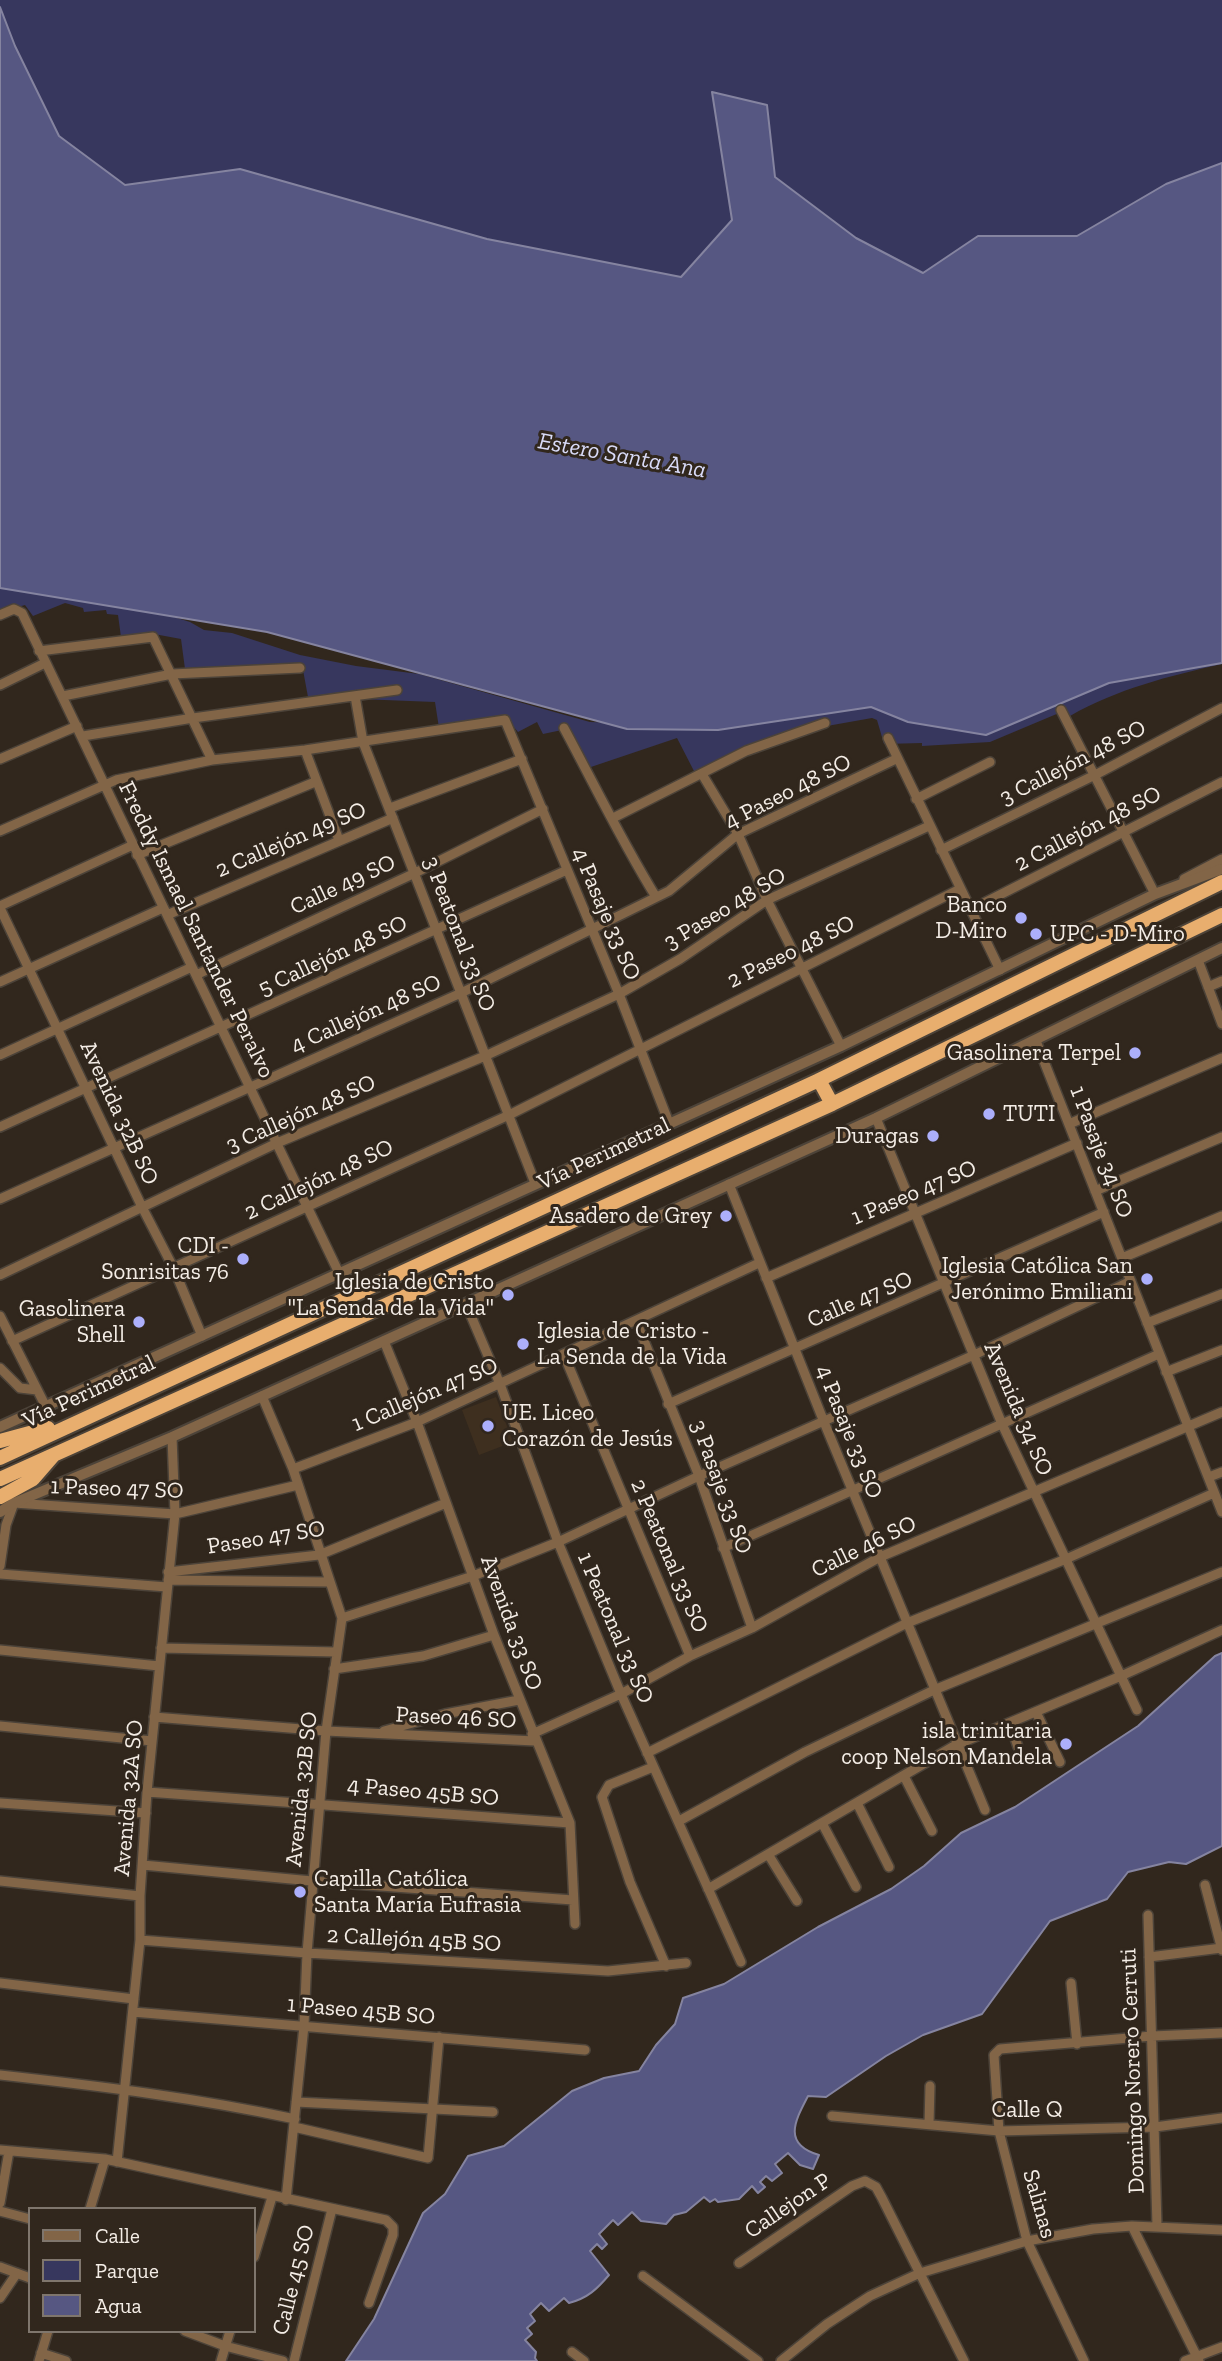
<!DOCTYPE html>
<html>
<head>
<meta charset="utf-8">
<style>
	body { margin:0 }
	#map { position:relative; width:1222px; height:2361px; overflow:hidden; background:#31271d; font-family:"Zilla Slab",serif }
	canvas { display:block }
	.legend { position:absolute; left:28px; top:2207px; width:228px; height:126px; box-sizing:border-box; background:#31271d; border:2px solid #7f766d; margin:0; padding:9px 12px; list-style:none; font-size:21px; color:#f4ede6 }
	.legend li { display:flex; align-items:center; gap:14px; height:35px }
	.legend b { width:35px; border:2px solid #7f766d }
</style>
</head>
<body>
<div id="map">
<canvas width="1222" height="2361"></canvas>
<ul class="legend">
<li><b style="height:9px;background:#826547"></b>Calle</li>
<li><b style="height:19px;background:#37375e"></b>Parque</li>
<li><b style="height:19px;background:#565782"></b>Agua</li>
</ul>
</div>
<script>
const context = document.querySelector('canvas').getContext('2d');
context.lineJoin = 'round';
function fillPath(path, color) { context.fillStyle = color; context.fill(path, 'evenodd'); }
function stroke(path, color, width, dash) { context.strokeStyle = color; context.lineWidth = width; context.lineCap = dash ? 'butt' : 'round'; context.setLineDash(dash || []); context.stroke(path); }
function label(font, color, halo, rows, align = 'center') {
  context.font = font + ' "Zilla Slab",serif'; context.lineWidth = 6; context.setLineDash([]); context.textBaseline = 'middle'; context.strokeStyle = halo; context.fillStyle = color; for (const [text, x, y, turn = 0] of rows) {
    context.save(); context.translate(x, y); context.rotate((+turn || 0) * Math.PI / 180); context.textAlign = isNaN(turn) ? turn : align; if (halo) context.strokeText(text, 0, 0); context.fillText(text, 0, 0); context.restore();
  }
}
fillPath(new Path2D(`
	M496,1397L513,1442L479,1455L462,1410Z`), '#3e2f1f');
fillPath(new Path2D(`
	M0,0H1222V163L1166,184L1077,236H978L924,273L856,238L775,177L767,105L712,93L732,220L681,277L487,239L240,169L125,185L59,136L15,46L0,7Z
	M0,580L148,609L190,622L204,630L232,633L300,655L356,666L419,674L590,722L624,723L1222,644V664C1169,676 1117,689 1070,716L1059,713L990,742L922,746V743L884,744L877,720L872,718L827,726L742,751L711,774L705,770L695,773L677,738L585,769L562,730L543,734L537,722L518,732L506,718L439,728L435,702L308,697L303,670L185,669L181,639L154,634L121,637L118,615L107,614L106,610L84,612L83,608L65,603L33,616L25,605L0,612Z`), '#37375e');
const water = new Path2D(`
	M0,7L15,46L59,136L125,185L240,169L487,239L681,277L732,220L712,92L767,105L775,177L856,238L923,273L978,236H1077L1166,184L1222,163V663L1109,683L986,735L908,722L871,707L718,730L627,729L267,632L0,588Z
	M1222,1653V1846L1186,1864L1169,1862L1128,1872L1107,1899L1050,1921L982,2014L923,2035L886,2056L826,2097L808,2096C795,2121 782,2144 819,2155L813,2169L800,2165L788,2153L775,2164L782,2173L772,2181L766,2176L760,2182L765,2187L758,2193L752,2186L739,2199L718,2202L715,2199L710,2202L704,2197L686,2212L674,2215L666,2224L641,2221L632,2212L618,2225L613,2220L599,2234L607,2244L602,2249L597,2244L590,2251L609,2275C597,2289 588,2298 569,2303L564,2298L549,2311L541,2303L530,2314L535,2321L527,2328L532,2334L525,2340L536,2352L535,2358L537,2361H346L374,2319L423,2213L445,2194L468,2156L504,2146L572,2091L604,2078L639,2071L656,2045L675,2024L683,1998L724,1984L818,1927L891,1889L924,1866L961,1833L1015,1807L1138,1726L1215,1656Z`);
fillPath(water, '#565782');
stroke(water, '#8584a0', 2);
const minor = new Path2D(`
	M0,615L14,609L22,613L339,1273
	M39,651L153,637L212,760
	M0,685L45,663
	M63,696L172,674L300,668
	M355,696L363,742L535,1183
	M1061,710L1155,894L1159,892
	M564,728C594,784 622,842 656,897
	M83,736L193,718L397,690
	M888,738L1000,970
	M305,750L339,840
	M0,759L77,726
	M702,774L738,834L767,900L841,1046
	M916,799L990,762
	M390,808L522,759
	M613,818L746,751L825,723
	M0,831L116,780L212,760L305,750L505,720L619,994L669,1123
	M941,850L1095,775L1222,708
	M137,855L315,782
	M1184,879L1222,859
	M0,906L133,845
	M0,908L142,1207L174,1269L202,1336
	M970,910L1222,782
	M167,915L393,818
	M1198,960L1222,1024
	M196,975L415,873L543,809
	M0,982L163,908
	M1208,987L1222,981
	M1036,1041L1222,1512
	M0,1055L192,967
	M876,1118L1002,1424L1137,1710
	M1069,1124L1222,1058
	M0,1127L567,870
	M729,1184L824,1422L985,1810
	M1095,1191L1222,1137
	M0,1199L461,993L592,929L669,891L738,834L896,759
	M1122,1258L1222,1216
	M0,1275L277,1143L485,1056L619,994L680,959L767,900L929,826
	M766,1278L1077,1143
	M466,1304L500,1384L558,1542L621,1694L741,1962
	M0,1316L45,1405
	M636,1321L699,1476L752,1628
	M1147,1323L1222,1294
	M12,1341L509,1115L960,889
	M384,1341L417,1422L494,1635L570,1823L575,1924
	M564,1355L690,1656
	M0,1368L20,1388L37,1390
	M1166,1372L1222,1350
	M262,1396L293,1469L342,1618L326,1731L307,1953L304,2026L286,2200
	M668,1404L1104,1212
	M293,1469L417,1422L759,1263
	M1209,1477L1222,1472
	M723,1548L1159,1354
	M0,1566L6,1525L14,1503L175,1514L298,1485
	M168,1572L319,1555L446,1503
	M0,1574L167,1587
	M168,1580L329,1582
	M342,1618L473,1576L558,1542L699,1476L974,1355L1131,1281
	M161,1648L336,1652
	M0,1650L159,1666
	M334,1669L423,1656L494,1635
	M1036,1712L1060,1762
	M154,1717L326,1731L535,1741
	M1010,1723L1018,1747
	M0,1726L152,1741
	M384,1731L445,1714L519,1700
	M532,1734L621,1694L690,1656L752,1628L880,1557L1222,1412
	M647,1753L907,1623L1066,1559L1214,1493
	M653,1767L609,1785L602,1797L630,1882L666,1966
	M904,1776L932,1831
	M147,1792L570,1823
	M0,1803L146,1813
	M857,1803L889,1867
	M679,1821L805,1752L934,1690L1222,1572
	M822,1823L856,1887
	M768,1854L797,1901
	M143,1865L312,1881L573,1900
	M0,1881L140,1896
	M1205,1885L1222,1950
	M708,1889L956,1745L1121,1676L1222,1630
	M1148,1915L1157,2226
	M140,1940L307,1953L608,1971L686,1963
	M1149,1957L1222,1948
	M0,1983L134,1999
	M1071,1983L1077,2044
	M133,2012L585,2050
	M0,2075C99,2086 197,2098 295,2119
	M296,2102L493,2112
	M832,2116L999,2131L1155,2127L1222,2118
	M929,2124L930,2086
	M294,2127L428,2158L439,2037
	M0,2150L105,2159L386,2220L393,2227V2235L369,2303
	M117,2162L140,1940V1896L147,1792L175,1514L172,1437
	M0,2203L9,2151
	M90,2209L105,2159
	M0,2211L30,2219
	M1132,2226L1199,2361
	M254,2257L272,2197
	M739,2263L852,2186L865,2181L876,2187L882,2198L964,2361
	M0,2267L30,2278
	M643,2276L758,2361
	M0,2298L17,2273
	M185,2331L225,2346L283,2361
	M572,2352L584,2361
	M41,2353L66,2361
	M39,2361L48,2331
	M221,2361L230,2331
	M294,2361L332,2209
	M781,2361L827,2324L870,2296L920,2273L1027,2241L1093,2229L1132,2226L1222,2230
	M1084,2361L1027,2241L999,2131L994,2055L1000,2049L1152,2036L1222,2033
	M1185,2361L1222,2347`);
const tertiary = new Path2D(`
	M0,1427L841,1046L1155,894L1222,869
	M0,1512L14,1503L172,1437L876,1118L1222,948`);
const trunk = new Path2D(`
	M819,1080L832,1104
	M0,1441L48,1428
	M0,1458L819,1080L1222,882
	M0,1479L832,1104L1222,915
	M0,1497L33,1479L53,1456`);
stroke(minor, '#4c4339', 12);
stroke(tertiary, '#4c4339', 14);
stroke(trunk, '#4c4339', 18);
stroke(minor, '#826547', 9);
stroke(tertiary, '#826547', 10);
stroke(trunk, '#e8ae6e', 14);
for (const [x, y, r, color] of [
	[1021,918,7,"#acaffb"],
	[1036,934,7,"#acaffb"],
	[1135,1053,7,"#acaffb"],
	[989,1114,7,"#acaffb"],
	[933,1136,7,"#acaffb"],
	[726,1216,7,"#acaffb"],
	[243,1259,7,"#acaffb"],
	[1147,1279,7,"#acaffb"],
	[508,1295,7,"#acaffb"],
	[139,1322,7,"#acaffb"],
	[523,1344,7,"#acaffb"],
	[488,1426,7,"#acaffb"],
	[1066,1744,7,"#acaffb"],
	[300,1892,7,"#acaffb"]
]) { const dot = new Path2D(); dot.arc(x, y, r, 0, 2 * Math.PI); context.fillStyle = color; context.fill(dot); stroke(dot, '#31271d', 2.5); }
label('23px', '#f4ede6', '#31271d', [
	["3 Callejón 48 SO",1073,763,-27],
	["4 Paseo 48 SO",788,792,-27],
	["2 Callejón 48 SO",1088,829,-27],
	["2 Callejón 49 SO",291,840,-23],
	["Calle 49 SO",343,885,-25],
	["3 Paseo 48 SO",725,909,-31],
	["4 Pasaje 33 SO",606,914,67],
	["Freddy Ismael Santander Peralvo",196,930,64],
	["3 Peatonal 33 SO",459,934,69],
	["2 Paseo 48 SO",791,952,-26],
	["5 Callejón 48 SO",333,956,-25],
	["4 Callejón 48 SO",366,1014,-24],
	["Avenida 32B SO",119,1113,65],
	["3 Callejón 48 SO",301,1114,-24],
	["1 Pasaje 34 SO",1101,1152,69],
	["Vía Perimetral",604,1154,-25],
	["2 Callejón 48 SO",319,1180,-25],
	["1 Paseo 47 SO",914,1193,-23],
	["Calle 47 SO",860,1300,-23],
	["Vía Perimetral",89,1392,-25],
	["1 Callejón 47 SO",425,1395,-23],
	["Avenida 34 SO",1018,1409,67],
	["4 Pasaje 33 SO",849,1432,68],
	["3 Pasaje 33 SO",721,1487,70],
	["1 Paseo 47 SO",117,1489,2],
	["Paseo 47 SO",266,1538,-9],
	["Calle 46 SO",864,1547,-26],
	["2 Peatonal 33 SO",669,1556,67],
	["Avenida 33 SO",511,1623,70],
	["1 Peatonal 33 SO",615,1628,67],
	["Paseo 46 SO",456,1718,3],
	["Avenida 32B SO",302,1789,-84],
	["4 Paseo 45B SO",423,1792,5],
	["Avenida 32A SO",129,1798,-85],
	["2 Callejón 45B SO",414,1940,3],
	["1 Paseo 45B SO",361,2011,5],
	["Domingo Norero Cerruti",1133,2071,-92],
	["Calle Q",1027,2110],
	["Salinas",1039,2204,74],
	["Callejon P",788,2206,-34],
	["Calle 45 SO",294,2280,-76]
]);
label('23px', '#f4ede6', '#31271d', [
	["Banco",1007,905],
	["D-Miro",1007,931],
	["UPC - D-Miro",1050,934,"left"],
	["Gasolinera Terpel",1121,1053],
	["TUTI",1003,1114,"left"],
	["Duragas",919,1136],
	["Asadero de Grey",712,1216],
	["CDI -",229,1246],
	["Sonrisitas 76",229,1272],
	["Iglesia Católica San",1133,1266],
	["Jerónimo Emiliani",1133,1292],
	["Iglesia de Cristo",494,1282],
	["\"La Senda de la Vida\"",494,1308],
	["Gasolinera",125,1309],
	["Shell",125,1335],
	["Iglesia de Cristo -",537,1331,"left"],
	["La Senda de la Vida",537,1357,"left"],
	["UE. Liceo",502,1413,"left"],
	["Corazón de Jesús",502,1439,"left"],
	["isla trinitaria",1052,1731],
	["coop Nelson Mandela",1052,1757],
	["Capilla Católica",314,1879,"left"],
	["Santa María Eufrasia",314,1905,"left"]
], 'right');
label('italic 24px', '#d9dbf8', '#31271d', [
	["Estero Santa Ana",622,456,10]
]);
</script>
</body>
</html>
